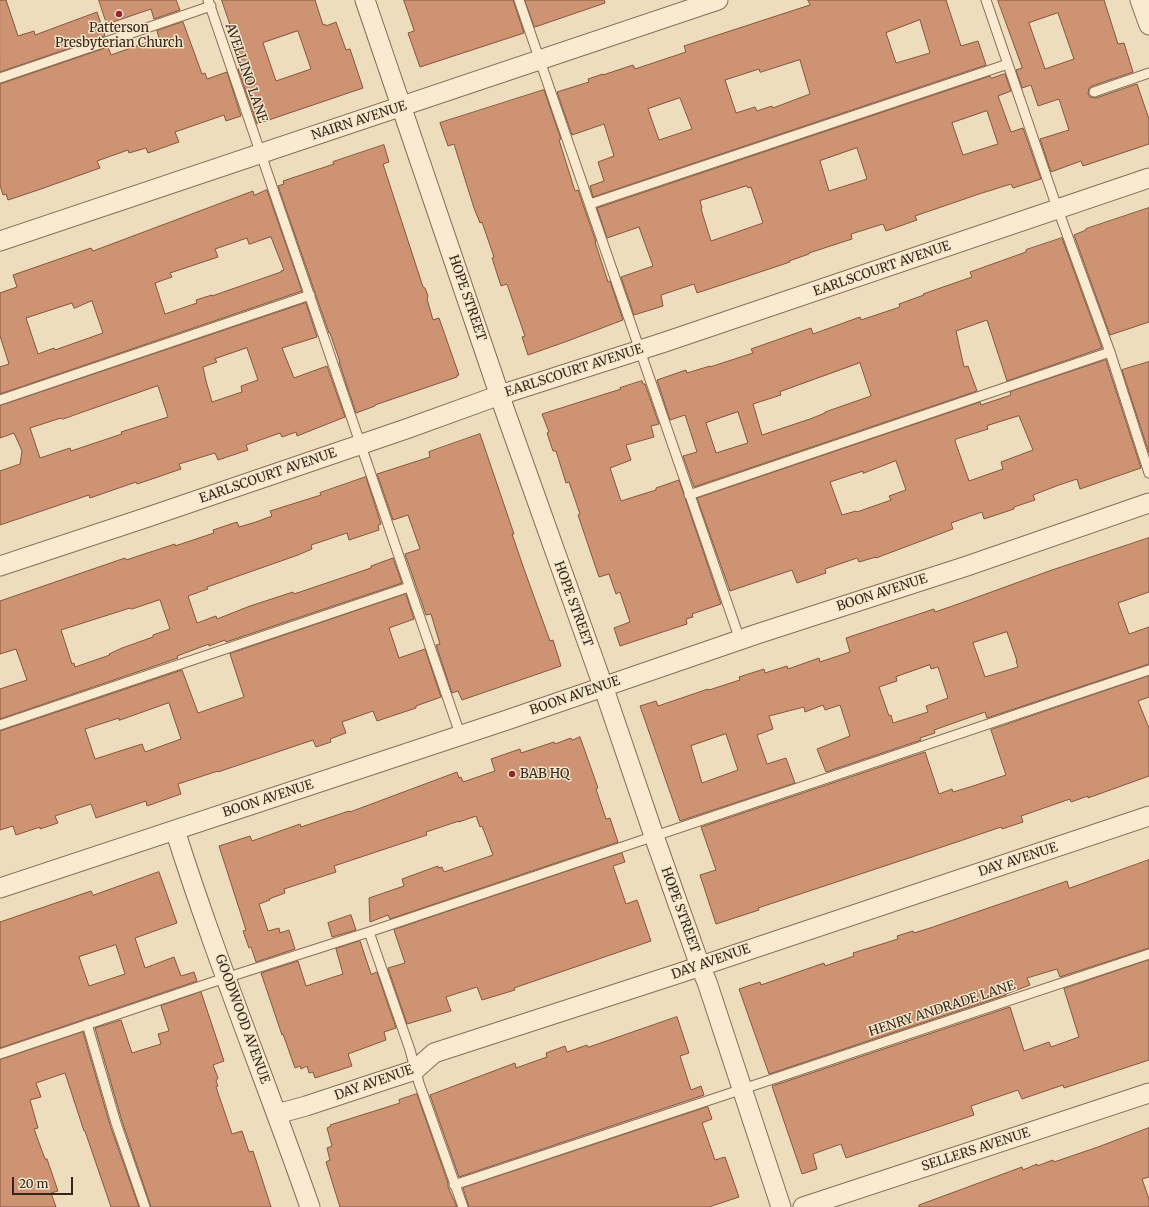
<!DOCTYPE html>
<html>
<head>
<meta charset="utf-8">
<style>
	body { margin:0 }
	#map { position:relative; width:1149px; height:1207px; overflow:hidden; background:#eeddbd; font-family:Merriweather,serif }
	canvas { display:block }
	.scale { position:absolute; left:12px; top:1177px; width:61px; height:18px; box-sizing:border-box; border:2px solid #35261b; border-top:0; padding-left:5px; font-size:12px; line-height:14px; white-space:nowrap; color:#35261b; -webkit-text-stroke:3px #f5e7cc; paint-order:stroke }
</style>
</head>
<body>
<div id="map">
<canvas width="1149" height="1207"></canvas>
<div class="scale">20 m</div>
</div>
<script>
const context = document.querySelector('canvas').getContext('2d');
context.lineJoin = 'round';
function fillPath(path, color) { context.fillStyle = color; context.fill(path, 'evenodd'); }
function stroke(path, color, width, dash) { context.strokeStyle = color; context.lineWidth = width; context.lineCap = dash ? 'butt' : 'round'; context.setLineDash(dash || []); context.stroke(path); }
function label(font, color, halo, rows, align = 'center') {
  context.font = font + ' Merriweather,serif'; context.lineWidth = 3; context.setLineDash([]); context.textBaseline = 'middle'; context.strokeStyle = halo; context.fillStyle = color; for (const [text, x, y, turn = 0] of rows) {
    context.save(); context.translate(x, y); context.rotate((+turn || 0) * Math.PI / 180); context.textAlign = isNaN(turn) ? turn : align; if (halo) context.strokeText(text, 0, 0); context.fillText(text, 0, 0); context.restore();
  }
}
const building = new Path2D(`
	M0,0H6L18,36L34,31L35,35L97,12L105,36L0,72Z
	M99,0H176L180,10L154,19L151,9L107,24Z
	M222,0H315L323,25L325,24L326,26L336,22L346,50L350,49L363,88L257,124L238,69L244,67ZM298,31L311,69L276,81L263,43Z
	M404,0H513L524,33L420,67L408,33L414,31Z
	M525,0H604L605,3L535,27Z
	M808,0H946L961,46L978,41L986,65L593,197L590,186L604,181L598,162L614,156L604,124L572,135L557,92L589,82L588,79L603,74V75L633,65L635,69L686,52L684,46L810,5ZM920,20L930,53L896,63L886,33ZM800,60L810,94L773,108L772,106L757,111L755,107L736,113L725,80L759,69L760,72ZM680,98L692,129L659,140L648,109Z
	M998,0H1104L1118,44L1124,43L1133,72L1092,86L1089,88L1088,94L1090,97L1096,98L1137,84L1149,119V144L1083,166L1081,161L1051,172L1040,139L1069,130L1059,99L1038,106L1031,85L1022,88L1016,70L1022,68ZM1058,13L1074,59L1045,69L1029,23Z
	M183,22L202,74L205,73L207,79L227,72L241,116L226,121L224,115L175,132L179,142L148,153L146,148L129,153L128,150L97,161L100,168L38,190L8,200L6,194L3,195L0,185V84L108,47L111,55L159,38L157,31Z
	M1005,74L1011,91L998,96L1011,132L1023,128L1041,179L1013,188L1011,184L979,194L915,216L917,220L886,231L883,224L851,234L852,239L809,253V254L789,261L790,262L697,293L694,284L661,295L663,306L634,315L621,277L653,266L639,227L607,238L597,208L990,76L991,78ZM987,111L998,144L963,155L952,123ZM857,148L867,179L829,191L820,161ZM747,186L748,188L751,187L763,223L711,241L701,209L702,208L700,201Z
	M544,90L561,139L559,140L575,191L578,190L596,242H595L608,282L610,281L623,320L565,342L528,355L522,337L525,336L507,284L501,286L492,258L494,257L482,222L480,223L474,208L454,144L448,146L440,123Z
	M384,145L389,162L383,164L423,287L425,288L428,296L427,299L433,320L439,318L459,375H457V377L375,405V406L356,413L339,362H340L330,333H329L278,186L284,184L283,181L334,164L333,162Z
	M267,190L302,291L0,394V367L9,364L0,336V293L17,287L13,275L91,248L93,251L253,191L254,195ZM271,237L284,270L281,271V272L212,296V295L196,300L197,303L165,314L155,283L172,277L170,273L218,257L215,249L247,238L249,244ZM92,301L103,333L55,350L54,348L38,354L26,318L72,303L74,308Z
	M1149,208V322L1110,335L1074,235L1086,230V229Z
	M1062,238L1102,348L1007,381L987,320L956,331L964,367L968,366L977,391L694,487L683,456L697,452L685,415L670,420L657,380L686,370L687,373L710,366V367L753,353L751,349L811,328L813,334L860,317L861,320L900,307L899,304L924,295L923,294L972,277L970,272L1026,252V250ZM860,363L871,396L825,412V413L810,419L762,435L753,404L781,395L780,392ZM738,412L748,443L716,453L706,423Z
	M306,303L317,337L282,348L294,378L327,366L345,417L297,436L296,432L282,437L280,433L246,445L248,450L218,460L215,453L179,464L181,469L155,478L137,484L136,482L90,498L89,495L0,525V471L20,464L22,451L14,433L0,438V406ZM247,348L258,380L241,386L242,392L212,402L206,381L203,367L217,362L215,359ZM158,386L168,417L121,432L122,434L71,451L70,448L40,458L30,428L61,418L62,419Z
	M1106,360L1141,468L1080,489L1077,479L1059,485L1033,495L1035,500L1014,507V509L984,519L982,512L951,523L953,529L876,558V557L859,562L857,558L825,569L826,573L797,583L792,570L730,591L697,498L980,402L981,405L1011,395L1010,392ZM1019,416L1033,450L1001,462L1003,469L969,481L955,441L956,439L988,429L987,426ZM896,461L906,490L889,496L891,500L857,512L856,511L842,515L830,482L863,471V473Z
	M1149,362V453L1122,370Z
	M642,381L643,384H645L659,424L651,426L654,437L626,445L631,460L610,468L621,501L656,490V488L679,480L721,604L692,614L693,617L686,619L687,624L620,646L614,628L630,622L620,592L616,594L609,574L599,577L578,515L580,514L569,482L566,483L556,451H553L547,433L549,432L542,414L621,389L620,388Z
	M480,434L514,534H512L524,569L550,641L553,640L561,666L462,700L458,691L452,693L436,645L440,644L431,614L426,615L405,554L420,549L408,515L393,520L377,474L430,457L429,452Z
	M366,477L381,524L378,525L379,530L349,540L347,533L311,545L312,549L298,555L207,587L208,589L188,596L197,623L216,616L217,619L250,606L293,592L294,594L371,568V566L393,558L402,583L226,642L225,640L209,646V644L177,656L178,658L0,719V689L27,680L16,649L0,654V601L125,558L126,560L175,544V546L214,533L213,530L237,522L239,527L256,522L272,516L270,511L321,495L320,493ZM160,600L170,629L153,635V637L122,648L109,654L110,655L75,667L74,663L72,664L61,630L130,608L131,609Z
	M1149,538V592L1118,603L1129,634L1149,627V664L987,718L985,712L934,730L935,733L920,738L921,740L826,772L817,749L850,736L840,705L825,710L823,705L805,712L804,707L769,716L773,729L757,735L767,764L786,758L795,783L680,821L640,706L656,701L658,706L708,689L709,690L740,680L739,677L764,669L765,673L787,666L788,669L819,658L820,662L850,652L846,638L934,609L935,612L961,603L1052,570ZM1007,632L1017,661H1016L1018,667L985,677L973,643ZM930,665L931,669L938,667L948,698L926,706L928,712L893,723L891,715L889,716L879,687L897,681L896,677ZM726,734L738,770L702,783L691,746Z
	M406,594L414,619L389,628L399,658L425,649L441,697L416,706V708L377,721L373,711L342,722L346,733L330,739L331,742L316,747L313,740L218,772V771L178,784L181,794L147,806L146,801L96,818L91,804L55,816L58,823L40,829V827L16,835L13,826L0,830V731L182,670L198,713L244,697L230,654ZM169,703L181,739L145,752L142,744L95,759L85,729L119,718V720Z
	M1149,676V697L1138,701L1149,728V776L1088,798V796L1071,802L1070,799L1021,816L1023,822L1002,829L1001,827L957,842L758,908L759,910L716,924L700,875L716,870L701,827L925,752L939,794L952,789L953,792L970,787L1006,775L991,730Z
	M580,737L598,788L596,789L606,819L610,818L618,842L390,919L388,915L370,922L369,898L404,886L402,879L438,866V868L442,867L444,872L493,855L482,826L480,827L476,816L459,822V821L426,832L427,835L334,866L336,872L284,889L285,893L269,899L270,900L259,904L268,931L279,928L280,933L289,930L295,949L256,962L251,947L249,948L243,931L246,930L219,846L250,836L252,841L300,824L301,827L349,811L350,812L457,772L459,778L461,777L463,782L495,771L491,759L520,749L521,753L554,742L555,744L571,738L572,740Z
	M622,853L625,862L613,866L626,904L637,900L651,941L514,988L515,990L482,1000L477,987L446,997L451,1011L407,1024L388,968L405,963L394,930Z
	M1149,860V948L1060,977L1057,969L1027,978L1030,985L1006,994V995L769,1074L739,989L760,982L761,985L824,963L825,966L854,956L853,953L898,939L897,936L913,931L914,933L930,928L1067,881L1069,888Z
	M159,872L177,923L135,938L145,968L174,957L181,976L194,972L197,981L0,1048V922L91,891L93,895ZM116,945L125,974L89,986L79,957Z
	M351,915L356,930L332,937L328,923Z
	M360,941L371,974L372,975V974L377,972L396,1028L384,1032L386,1040L348,1054L352,1066L315,1078L313,1072L309,1073L307,1066L301,1069L300,1066L295,1068L283,1034L282,1035L261,973L298,961L306,986L343,974L336,949Z
	M1149,960V1060L1064,1088L1063,1085L1022,1099L1018,1090L971,1106L974,1115L846,1158L841,1144L813,1154L817,1169L802,1174L772,1086L1010,1007L1024,1051L1049,1042L1051,1047L1079,1037L1064,989Z
	M201,992L224,1061L213,1065L218,1078L216,1081L218,1086L216,1087L232,1134L242,1131L249,1152L253,1151L271,1207H151L122,1121L95,1028L121,1020L132,1053L161,1044L158,1034L169,1031L161,1006Z
	M677,1017L689,1053L680,1056L691,1090L701,1086L704,1095L459,1177L430,1095L515,1063L516,1068L547,1057L546,1053L565,1046L567,1052L587,1045L588,1047Z
	M83,1032L110,1125L139,1207H111L85,1131H84L65,1073L36,1083L41,1097L30,1100L38,1128L34,1129L45,1159H47L58,1191L51,1193L56,1207H0V1060Z
	M417,1094L448,1183V1187L457,1207H340L326,1162L330,1160L327,1148L332,1146L327,1128L331,1126L330,1125L400,1103L399,1100Z
	M708,1107L712,1119L702,1123L715,1160L725,1157L739,1197L709,1207H469L463,1188Z
	M1149,1128V1177L1142,1179L1149,1199V1207H919V1205L995,1177L1022,1167L1023,1170L1037,1164V1166L1053,1160L1054,1162L1098,1147Z`);
fillPath(building, '#cd9372');
stroke(building, '#85553c', 1);
const lane = new Path2D(`
	M208,0L460,734
	M519,0L740,640
	M986,0L1053,196L1110,352L1149,473
	M0,78L211,6
	M1094,92L1149,73
	M590,204L1008,64
	M0,400L310,295
	M689,495L1110,352
	M0,725L409,587
	M369,932L410,1050L419,1083L463,1207
	M87,1024L116,1123L145,1207
	M0,1054L213,982L369,932L1149,670
	M454,1185L1149,954`);
const street = new Path2D(`
	M365,0L505,411L603,686L654,836L700,966L707,982L781,1207
	M1140,0L1149,25
	M0,241L718,0
	M0,566L148,517L406,429L500,395L665,342L1149,178
	M175,830C215,957 266,1081 310,1207
	M0,888L507,720L757,634L967,566L1149,503
	M277,1114L306,1106L415,1070L434,1053L680,973L1149,816
	M803,1207L1149,1093`);
stroke(lane, '#866d56', 11);
stroke(street, '#866d56', 21);
stroke(lane, '#f9ead0', 9);
stroke(street, '#f9ead0', 19);
for (const [x, y, r, color] of [
	[119,14,4,"#96252d"],
	[512,774,4,"#96252d"]
]) { const dot = new Path2D(); dot.arc(x, y, r, 0, 2 * Math.PI); context.fillStyle = color; context.fill(dot); stroke(dot, '#f5e7cc', 1.5); }
label('13px', '#35261b', '#f5e7cc', [
	["Patterson",119,28],
	["Presbyterian Church",119,43],
	["BAB HQ",520,774,"left"]
]);
label('13px', '#35261b', '#f5e7cc', [
	["AVELLINO LANE",246,73,71],
	["NAIRN AVENUE",359,121,-18],
	["EARLSCOURT AVENUE",882,269,-19],
	["HOPE STREET",467,298,71],
	["EARLSCOURT AVENUE",574,371,-18],
	["EARLSCOURT AVENUE",268,476,-19],
	["BOON AVENUE",882,593,-18],
	["HOPE STREET",573,604,70],
	["BOON AVENUE",575,696,-19],
	["BOON AVENUE",268,799,-18],
	["DAY AVENUE",1018,860,-18],
	["HOPE STREET",680,910,70],
	["DAY AVENUE",711,962,-19],
	["HENRY ANDRADE LANE",942,1009,-18],
	["GOODWOOD AVENUE",242,1019,70],
	["DAY AVENUE",374,1083,-19],
	["SELLERS AVENUE",976,1150,-18]
]);
</script>
</body>
</html>
